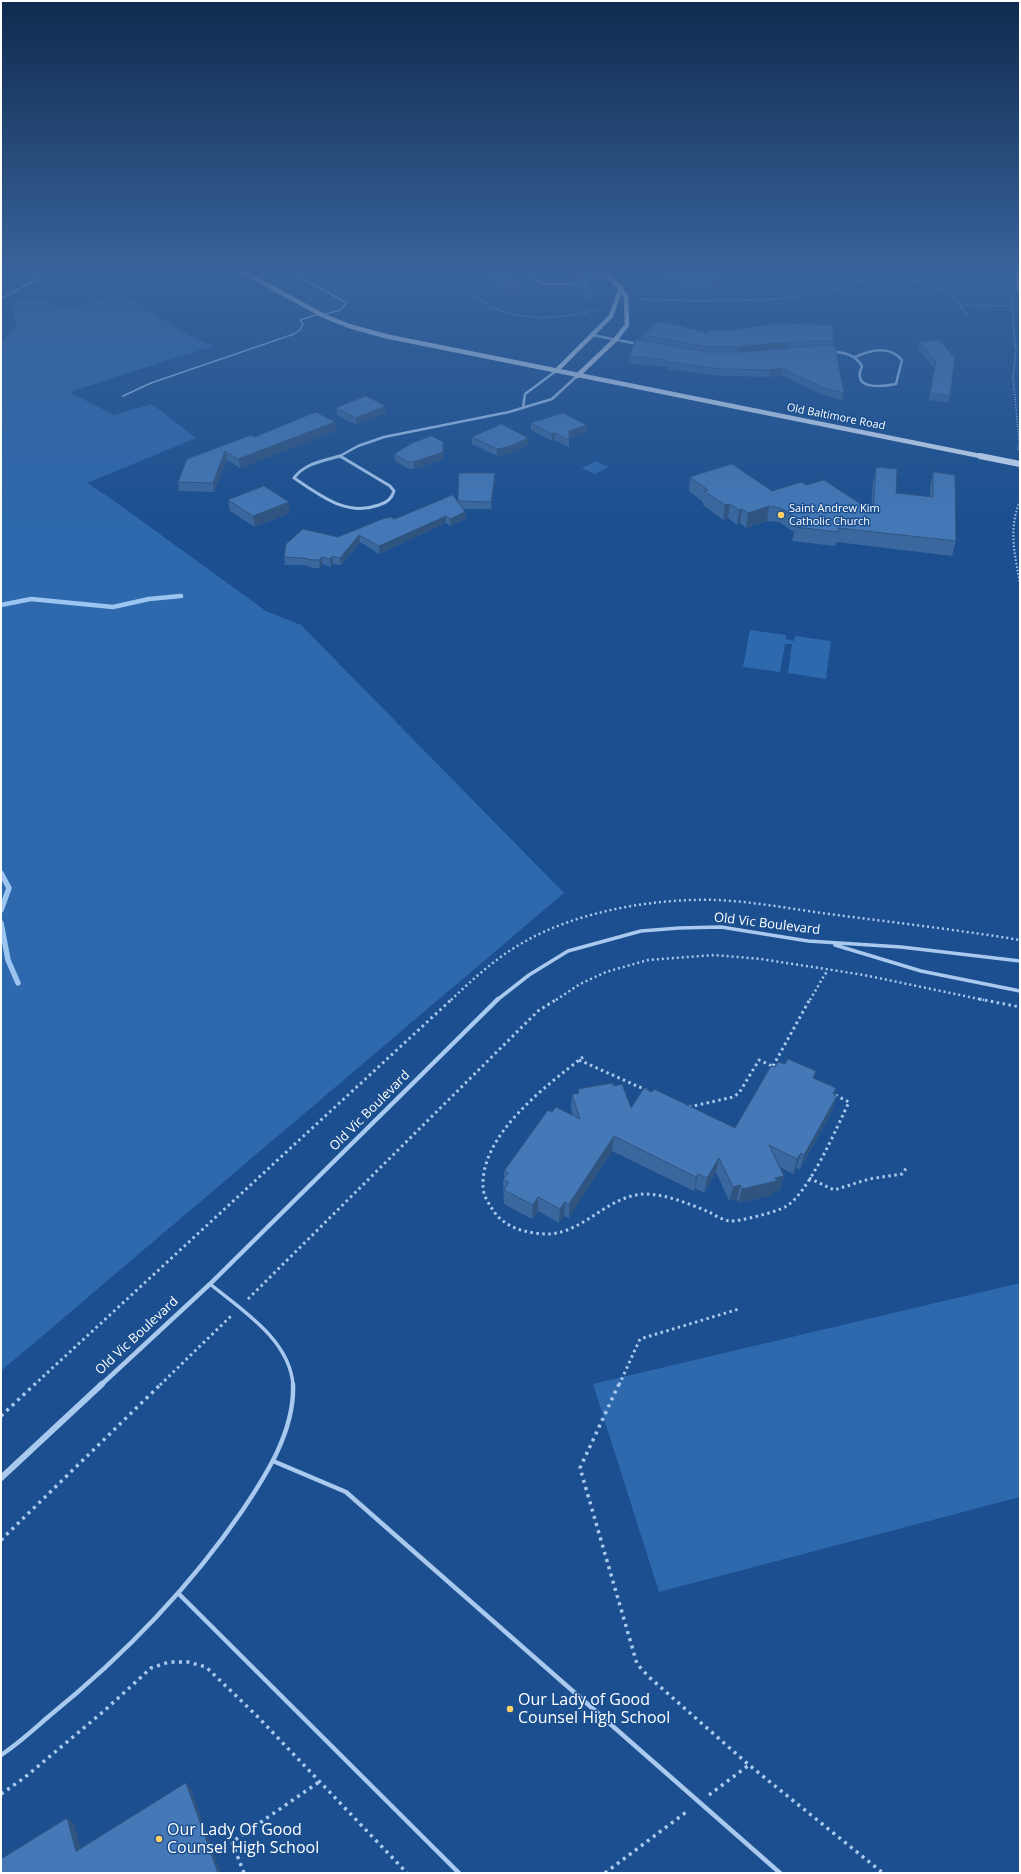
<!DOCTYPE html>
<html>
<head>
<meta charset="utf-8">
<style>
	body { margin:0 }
	#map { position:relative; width:1021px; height:1874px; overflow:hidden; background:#1b4f8f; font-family:"Open Sans",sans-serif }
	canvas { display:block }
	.frame { position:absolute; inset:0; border:2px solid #fff; pointer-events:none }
</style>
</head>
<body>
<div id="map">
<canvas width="1021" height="1874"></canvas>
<div class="frame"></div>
</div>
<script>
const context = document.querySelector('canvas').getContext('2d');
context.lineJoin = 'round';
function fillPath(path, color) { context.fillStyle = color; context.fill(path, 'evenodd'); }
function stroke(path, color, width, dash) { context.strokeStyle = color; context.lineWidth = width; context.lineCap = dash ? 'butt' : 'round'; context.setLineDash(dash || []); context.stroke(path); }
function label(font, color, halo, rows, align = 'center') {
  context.font = font + ' "Open Sans",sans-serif'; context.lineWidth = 3; context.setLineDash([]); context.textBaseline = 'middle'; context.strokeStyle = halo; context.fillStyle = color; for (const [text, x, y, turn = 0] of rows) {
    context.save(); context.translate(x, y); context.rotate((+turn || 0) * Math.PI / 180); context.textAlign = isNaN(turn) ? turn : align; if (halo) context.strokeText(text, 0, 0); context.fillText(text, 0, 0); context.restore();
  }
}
fillPath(new Path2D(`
	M121,293L184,333L213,346L69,392L114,415L152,404L196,438L87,483L110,498L266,611L301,625L564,893L1,1371V341L16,327L12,302L42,300L71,309Z
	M596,461L609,467L595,474L582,468Z
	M750,630L786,635V639L794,641L795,636L831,641L826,679L788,673L792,644H785L780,672L743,667Z
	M1020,1283V1497L659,1592L593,1384Z`), '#2e69ad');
stroke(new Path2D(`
	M988,268L991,270`), '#9cc4f0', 3.5);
stroke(new Path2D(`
	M1,605L31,599L113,607L149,599L181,596`), '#9cc4f0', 4.5);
stroke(new Path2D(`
	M1,873L9,888L1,910
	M1,923L8,960L18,983`), '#9cc4f0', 5.5);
stroke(new Path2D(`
	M449,268C458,278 466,289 476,297C510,324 559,320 599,309
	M879,268L899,279
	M1011,297L1016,351L1013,377L1019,441L1018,451
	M639,299L700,301L778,299L821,294L864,280L904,279L921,282L939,289L955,300L969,317
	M961,305L1011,306`), '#a9c9ee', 1.5, [1, 1.5]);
stroke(new Path2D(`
	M1020,501C1008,529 1015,555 1020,584`), '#a9c9ee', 2, [1.5, 2]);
stroke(new Path2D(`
	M451,1000C473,979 497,957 524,942C578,911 655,898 717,900C758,902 797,910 837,915C898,923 959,930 1020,940
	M556,1000L580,984L606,972L648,960L714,955L761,959L864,975L984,1000
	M810,1000L825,974L829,971`), '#a9c9ee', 2.5, [2, 3]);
stroke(new Path2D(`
	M979,999L1020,1007
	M583,1057C546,1086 481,1134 483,1186C483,1195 488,1203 493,1210C504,1228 528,1234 549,1234C585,1232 608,1195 645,1194C666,1194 689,1204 709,1212C715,1215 722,1220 729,1221C738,1222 776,1212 785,1207C808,1195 837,1127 849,1102L835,1095
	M579,1060L646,1090
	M773,1066L810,999
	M689,1107L733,1097L739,1093L759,1060L774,1067
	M809,1178L834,1190L869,1179L902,1174L907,1167
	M248,1299L538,1011L557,999
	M34,1385L452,999
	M160,1385L232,1315
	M619,1385L640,1339L739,1309`), '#a9c9ee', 3, [2.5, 3.5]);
stroke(new Path2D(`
	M619,1384L580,1468L637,1664L649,1677L749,1765L883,1873
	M1,1416L35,1384
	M1,1540L161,1384
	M1,1794L24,1778L104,1711L151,1668L169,1662H188L206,1667L257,1716L407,1873
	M709,1795L749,1765
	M244,1873L232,1842L319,1782
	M605,1873L689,1810`), '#a9c9ee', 3.5, [3, 4.5]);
stroke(new Path2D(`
	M283,268L347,303L340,310L323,315
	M1,299L40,277L60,268
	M123,396L151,383L294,334L300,330L303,324L300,320L319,314`), '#a9c9ee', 1.5);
stroke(new Path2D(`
	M210,1284C242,1310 290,1340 293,1385`), '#a9c9ee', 3.5);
stroke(new Path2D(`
	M273,1461L346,1492L780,1873
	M179,1594L459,1873
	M1,1755C18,1744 33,1730 48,1717C122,1657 188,1590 242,1511C267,1474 295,1430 293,1384`), '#a9c9ee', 4.5);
stroke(new Path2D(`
	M524,268L542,284H565L577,282
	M716,271L748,272L769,268
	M610,274L671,271
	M583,279L592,277L611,278
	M592,335L638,344
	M831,351C844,353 855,354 862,366C851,390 881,387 896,384L902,360C889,345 871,350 855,357
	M523,408L525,394L556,371
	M340,456L341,457
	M340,456L358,446L384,437L509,412L552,399L577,376
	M337,457L340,456`), '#a9c9ee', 2.5);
stroke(new Path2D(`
	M340,456L390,486L394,491C392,498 386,503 379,505C346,517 320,495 294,478C305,463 323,461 340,456Z`), '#a9c9ee', 3);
stroke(new Path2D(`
	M835,945L921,971L1020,991
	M497,1000L529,975L568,951L641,931L679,928L721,927L808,941L901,947L1020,961`), '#a9c9ee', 3.5);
stroke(new Path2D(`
	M101,1385L210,1284L498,999`), '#a9c9ee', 4.5);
stroke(new Path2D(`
	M1,1478L102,1384`), '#a9c9ee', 6);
stroke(new Path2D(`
	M236,268L322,315L349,326L385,336L985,457
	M556,371L611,316L621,288
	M577,376L615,340L627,325L626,296L611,278L606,268`), '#d6e6fa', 4.5);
stroke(new Path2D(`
	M980,456L1020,464`), '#d6e6fa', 6);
fillPath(new Path2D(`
	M1014,268H1020V291L1017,289Z`), '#f0f6ff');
fillPath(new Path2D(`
	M476,268H505L522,290L503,293Z
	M552,268H583L585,270V276L567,281Z
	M722,268L718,289L716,290L665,286V280Z
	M573,280L592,296V303L572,286Z
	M708,333L834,341L833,346L844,393L842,400L823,395L781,375L770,377L721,376L667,369L668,367L628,363L629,356L641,340L642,335Z
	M919,342L955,358L950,396L948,403L929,400L934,368L917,348Z
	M336,408L386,413L356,425L337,415Z
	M531,423L587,432L569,438V447L554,440L552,441L531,430Z
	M336,431L240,468L227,460L214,492L179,491L178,482L187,459L254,437Z
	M472,437L528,445L508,454L497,456L472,444Z
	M394,454L444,459L414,469H409L395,461Z
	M876,467L896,493L930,497V487L933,472L956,541L952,556L836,542L835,546L792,541L794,532L779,522L767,521L746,528L740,523L737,525L728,518L723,520L703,505V502L689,491L690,477L772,491L806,485L871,510L873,481Z
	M495,480L491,509H463L465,512L466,519L451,526L446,523L379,554L360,542L341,565L333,564L331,567L322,564L320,568H313L304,565H285L284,557L338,537L394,519L458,501Z
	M228,500L290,513L255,527L230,511Z
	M775,1067L814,1078L836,1088L834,1095L832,1111L800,1169L796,1168L793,1174L779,1167L784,1176L780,1190L774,1192L773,1195L738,1203L737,1199L729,1201L716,1172L704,1193L695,1188L694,1191L612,1151L569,1218L564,1216L559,1223L538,1211L532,1219L504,1204L503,1180L504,1179V1171L552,1112L573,1115L571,1109L572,1094L578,1093V1089L614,1086L631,1108L735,1128Z`), '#3a679d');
fillPath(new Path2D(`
	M585,270V276L567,281V274Z
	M721,274L718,289L716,290V284Z
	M522,284V290L503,293V287Z
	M787,342L786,348L738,353L739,347Z
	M782,368L781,375L770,377L771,370Z
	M386,406V413L356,425V418Z
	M335,422L336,431L240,468L238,459Z
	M587,425V432L568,438L569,431Z
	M555,433L554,440L552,441V434Z
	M528,438V445L508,454L497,456V449Z
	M443,442L444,459L414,469V462Z
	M225,451L227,460L214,492L213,483Z
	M495,473V480L491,509V502Z
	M289,502L290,513L255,527L253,516Z
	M730,504L728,518L723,520L725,505Z
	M769,506L767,521L746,528L748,513Z
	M742,509L740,523L737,525L739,510Z
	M465,512L466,519L451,526L450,519Z
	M446,516V523L379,554V546Z
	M359,535L360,542L341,565L340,558Z
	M332,556L333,564L331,567L330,559Z
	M322,557V564L320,568L319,560Z
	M837,1096L832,1111L800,1169L804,1155Z
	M614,1136L612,1151L569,1218V1204Z
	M801,1153L796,1168L793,1174L797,1159Z
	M719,1158L716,1172L704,1193L707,1178Z
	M698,1174L695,1188L694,1191L696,1177Z
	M784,1176L780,1190L774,1192L773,1195L738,1203L742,1189L775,1178Z
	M740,1185L737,1199L729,1201L733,1187Z
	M538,1197V1211L532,1219L533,1205Z
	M565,1202L564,1216L559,1223L560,1209Z
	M186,1783L191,1789L221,1873H218Z
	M67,1818L74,1823L83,1855L76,1851Z`), '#305480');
const building = new Path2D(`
	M483,268H505L522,284L503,287Z
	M559,268H583L585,270L567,274Z
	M668,268H722L719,283L716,284L665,280Z
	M587,275L592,296L573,280Z
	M660,321L708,333V330L721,331L780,323L832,325L834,341L787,342L739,347H707L642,335Z
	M636,339L707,352H739L825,345L835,346L844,393L824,388L782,368L771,370L722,369L668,362L669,360L629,356Z
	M939,340L955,358L950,396L930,393L936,361L919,342Z
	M366,396L386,406L356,418L336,408Z
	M316,412L335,422L238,459L225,451L213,483L178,482L187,459L251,435L254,437Z
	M563,413L587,425L569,431V440L555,433L552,434L531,423Z
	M502,424L528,438L508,447L497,449L472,437Z
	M432,436L443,442V452L414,462H408L394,454L412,443Z
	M732,464L772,491L801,482L806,485L824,480L873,512L876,467L897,469L896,493L933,497V472L955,475L956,541L838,528V532L795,527L796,518L781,508L769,506L748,513L742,509L739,510L730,504L725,505L704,491L708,490L690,477Z
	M459,473H495L491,502L458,501Z
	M264,486L289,502L253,516L228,500Z
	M453,495L465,512L450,519L446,516L379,546L359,535L340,558L332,556L330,559L322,557L319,560H312L303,558L284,557L286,544L303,529L338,537L382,519L391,517L394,519Z
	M788,1059L816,1071L813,1078L836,1088L833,1094L837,1096L804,1155L801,1153L797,1159L769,1145L784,1176L775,1178L777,1181L742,1189L740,1185L733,1187L719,1158L707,1178L698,1174L696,1177L614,1136L569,1204L565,1202L560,1209L538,1197L533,1205L504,1190L509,1182L503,1180L508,1173L504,1171L548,1110L552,1112L556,1107L580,1119L572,1094L579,1093L578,1089L612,1083L614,1086L622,1084L631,1108L644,1088L652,1092L654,1089L735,1128L771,1066L775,1067L778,1062L785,1064Z
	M186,1783L218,1873H1V1859L67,1818L76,1851Z`);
fillPath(building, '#4478b7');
stroke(building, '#305480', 1);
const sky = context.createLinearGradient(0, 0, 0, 530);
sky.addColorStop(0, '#0f2b4f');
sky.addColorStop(0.51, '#39639b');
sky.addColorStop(1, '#39639b00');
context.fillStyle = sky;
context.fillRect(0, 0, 1021, 530);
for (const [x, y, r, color] of [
	[781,515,4,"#ffd166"],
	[510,1709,4,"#ffd166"],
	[159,1839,4,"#ffd166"]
]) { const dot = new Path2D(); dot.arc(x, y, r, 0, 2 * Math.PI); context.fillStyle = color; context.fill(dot); stroke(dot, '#1b4f8f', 1.5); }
label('11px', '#fff', '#1b4f8f', [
	["Old Baltimore Road",836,417,11]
]);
label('11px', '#fff', '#1b4f8f', [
	["Saint Andrew Kim",789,509],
	["Catholic Church",789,522]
], 'left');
label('13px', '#fff', '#1b4f8f', [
	["Old Vic Boulevard",767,924,7],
	["Old Vic Boulevard",370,1111,-45],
	["Old Vic Boulevard",137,1336,-43]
]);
label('16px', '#fff', '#1b4f8f', [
	["Our Lady of Good",518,1700],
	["Counsel High School",518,1718],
	["Our Lady Of Good",167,1830],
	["Counsel High School",167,1848]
], 'left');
</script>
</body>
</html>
